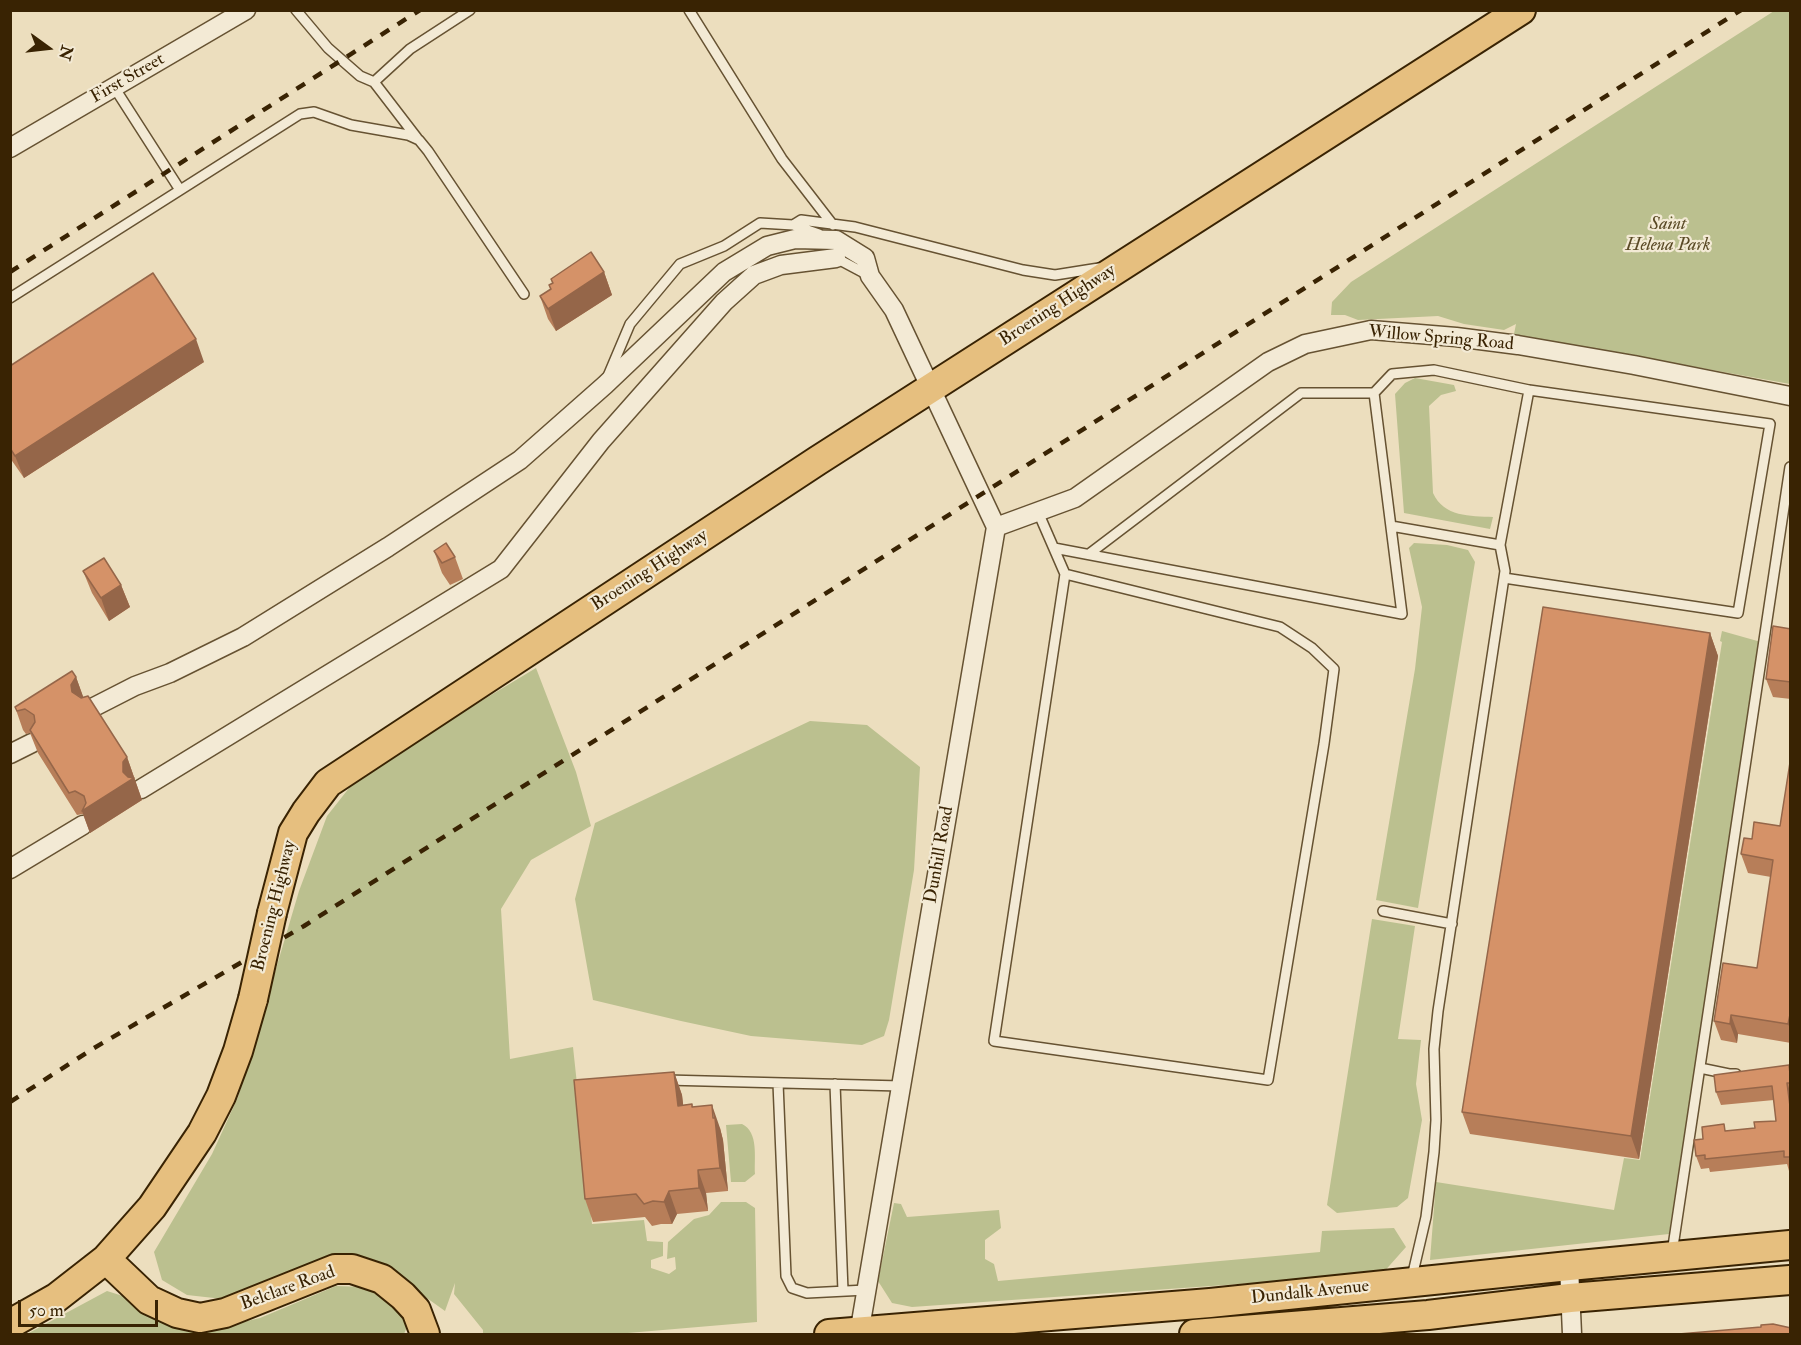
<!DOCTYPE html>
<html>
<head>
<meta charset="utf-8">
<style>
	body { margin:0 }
	#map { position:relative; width:1801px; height:1345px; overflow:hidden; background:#ecdebe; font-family:"IM FELL Double Pica",serif }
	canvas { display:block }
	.frame { position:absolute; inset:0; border:12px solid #392303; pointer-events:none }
	.north { position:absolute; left:18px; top:18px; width:60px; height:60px; -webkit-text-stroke:4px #f3ead5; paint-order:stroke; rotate:105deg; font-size:16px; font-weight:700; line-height:24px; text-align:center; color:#392303 }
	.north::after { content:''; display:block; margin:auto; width:21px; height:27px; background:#392303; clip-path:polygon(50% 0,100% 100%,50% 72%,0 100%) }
	.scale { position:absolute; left:18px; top:1300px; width:140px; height:27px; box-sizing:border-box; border:3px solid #392303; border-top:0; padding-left:8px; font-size:18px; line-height:21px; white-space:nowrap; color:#392303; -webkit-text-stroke:4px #f3ead5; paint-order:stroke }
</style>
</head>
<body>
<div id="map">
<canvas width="1801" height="1345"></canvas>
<div class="frame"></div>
<div class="north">N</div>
<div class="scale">50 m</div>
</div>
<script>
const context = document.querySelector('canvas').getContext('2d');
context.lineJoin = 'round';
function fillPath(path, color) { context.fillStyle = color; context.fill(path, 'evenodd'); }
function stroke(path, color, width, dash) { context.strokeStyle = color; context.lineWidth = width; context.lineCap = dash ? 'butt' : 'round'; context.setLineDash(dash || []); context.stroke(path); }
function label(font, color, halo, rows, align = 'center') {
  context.font = font + ' "IM FELL Double Pica",serif'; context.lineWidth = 4.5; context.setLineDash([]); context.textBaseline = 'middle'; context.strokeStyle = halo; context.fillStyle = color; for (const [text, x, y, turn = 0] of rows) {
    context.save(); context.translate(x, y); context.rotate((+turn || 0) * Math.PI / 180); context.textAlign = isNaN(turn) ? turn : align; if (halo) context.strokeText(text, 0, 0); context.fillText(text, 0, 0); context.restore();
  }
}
fillPath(new Path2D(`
	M1774,11H1790V384L1524,336L1514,334L1516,324L1504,330L1464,324L1438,316L1358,320L1345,315H1331L1332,302L1351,282Z
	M1415,378L1454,385L1456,391L1441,395L1429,406L1433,493C1444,517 1470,516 1493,517L1490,529L1404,513L1395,394L1405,383Z
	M1414,543L1447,545L1468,550L1475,562L1418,908L1376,900L1415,669L1422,607L1409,548Z
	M1722,631L1761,642L1669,1234L1430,1260L1436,1182L1614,1210L1624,1158L1640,1160L1722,642L1720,641Z
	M536,668L576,772L591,826L531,860L501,909L510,1059L573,1047L592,1224L644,1220L647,1241L663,1242V1256L651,1260V1268L669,1274L676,1269L675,1257L667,1259L668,1242L694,1219L709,1215L721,1202H746L755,1208L757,1322L616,1334H483V1330L454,1294L455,1283L445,1311L375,1261L353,1259L223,1299L187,1295L162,1280L154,1252L212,1154L238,1097L299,891L327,816L357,778L423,736Z
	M810,721L867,725L920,767L914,870L889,1020L884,1036L862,1045L751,1036L681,1021L593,1000L575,899L595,823Z
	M1372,919L1415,926L1398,1039L1421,1040L1416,1084L1422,1120L1408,1198L1397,1207L1337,1213L1327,1205Z
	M742,1124C759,1132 754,1158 755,1174L745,1182H731L726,1125Z
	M894,1203L901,1204L907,1217L999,1210L1001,1228L985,1240V1259L994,1264L998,1281L1320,1252L1322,1231L1394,1228L1406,1247L1382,1274L912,1307L892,1303L878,1281Z
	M336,1286L364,1287L395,1301L407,1327L404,1334H27L107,1291L221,1327L260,1318Z`), '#bbc08f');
const service = new Path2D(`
	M296,10L328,48L360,76L374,82L417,138
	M689,10L782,159L833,225
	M374,82L410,49L470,10
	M114,87L180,190
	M793,225L801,220L855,227L1023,270L1055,275L1099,268
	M836,258L868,275
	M10,298L300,114L314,112L351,125L408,135L419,140L428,151L524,294
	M608,376L630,324L680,264L724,246L760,223L793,225L819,234
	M1038,512L1065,574L1280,627L1312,648L1334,669L1324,744L1268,1080L994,1041L1065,574
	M1391,526L1500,545
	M1054,548L1402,614L1374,393L1392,374L1434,370L1529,390L1500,545L1505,571L1438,1011L1434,1049L1436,1120L1434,1152L1426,1217L1412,1277
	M1089,554L1301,393H1374
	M1504,578L1738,613L1770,424L1529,390
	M1383,911L1452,924
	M1700,1068L1729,1074H1736
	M666,1080L901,1086
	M778,1083L786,1276L792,1288L807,1293L866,1290
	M835,1084L843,1291
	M1672,1253L1790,467`);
const minor = new Path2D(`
	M10,148L246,10
	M996,527L1075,498L1268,362L1305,344L1371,330L1456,337L1518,345L1634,365L1790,396
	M90,709L135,686L170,673L243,637L388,547L520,460L605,385L724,272L767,246L795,239L836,240L865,258L870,276L894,310L996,527L859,1334
	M10,754L32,743
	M141,789L501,569L601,441L724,302L754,275L781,265L836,258
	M10,869L83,825
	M1569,1266L1572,1334`);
const primary = new Path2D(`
	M272,913L293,833L306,812L328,783L817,461L1521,10
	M106,1259L149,1300L177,1313L200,1318L225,1313L335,1269H352L382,1279L403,1296L416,1310L425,1334
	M10,1324L56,1298L106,1259L152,1207L202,1133L221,1096L238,1051L253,999
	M829,1334L1210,1303L1569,1266L1790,1245
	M1194,1334L1428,1315L1570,1298L1790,1280`);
stroke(service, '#665232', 12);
stroke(minor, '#665232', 21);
stroke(primary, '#392303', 32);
stroke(service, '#f3ead5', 9);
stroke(minor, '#f3ead5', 18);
stroke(primary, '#e6bf7f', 28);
stroke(new Path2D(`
	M10,272L420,10
	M10,1102L94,1048L304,926L1741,10`), '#392303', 4.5, [10, 10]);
const primaryBridge = new Path2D(`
	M253,999L272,913`);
stroke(primaryBridge, '#392303', 32, []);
stroke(primaryBridge, '#e6bf7f', 28);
fillPath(new Path2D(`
	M604,272L612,295L556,331L548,319L540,296L550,289L549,285L552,283L551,279Z
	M204,362L24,478L10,458V366Z
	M434,551L455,557L463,579L450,585L442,573Z
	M83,571L121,585L130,607L109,621L92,593Z
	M1791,629V699L1773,697L1766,679Z
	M1710,633L1718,656L1639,1159L1470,1134L1462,1112Z
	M76,677L83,697L127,757L142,800L90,833L83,814L77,815L38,753L30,733L26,734L23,730L15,707Z
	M1791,756V1043L1738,1034L1737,1043L1721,1040L1714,1021L1757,968L1771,877L1748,873L1741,854L1752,839L1780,826Z
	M1789,1065L1791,1068V1171H1789L1787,1164L1710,1172L1709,1168L1701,1169L1696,1156L1703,1139L1727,1131L1755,1128L1776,1121L1774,1100L1721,1105L1716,1092Z
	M674,1072L682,1095L683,1105L692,1104L693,1107L720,1128L723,1140L728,1191L706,1193L708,1211L677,1214L672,1224H661L652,1226L645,1217L593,1222L585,1199Z`), '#b77e59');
fillPath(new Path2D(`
	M604,272L612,295L556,331L548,309Z
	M196,339L204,362L24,478L15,456Z
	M121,585L130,607L109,621L101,598Z
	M1710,633L1718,656L1639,1159L1631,1136Z
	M76,677L84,699L72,692L71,685Z
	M127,757L142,800L90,833L82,811L123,772V762Z
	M1791,1010V1031L1788,1024Z
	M1731,1015L1738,1034L1737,1043L1730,1024Z
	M674,1072L682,1095L686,1128L678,1106Z
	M1787,1083L1791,1094V1114Z
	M712,1105L720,1128L723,1140L728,1191L720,1168Z
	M698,1170L706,1193L708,1211L699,1188Z
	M669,1191L677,1214L672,1224L664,1202Z`), '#956649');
const building = new Path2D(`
	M591,252L604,272L548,309L540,296L551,289L549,285L553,283L551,279Z
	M153,273L196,339L15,456L10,448V366Z
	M446,543L455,557L442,563L434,551Z
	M104,558L121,585L101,598L83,571Z
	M1543,607L1710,633L1631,1136L1462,1112Z
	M1773,626L1791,629V682L1766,679Z
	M72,671L76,677L71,685L72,692L81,698L88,696L127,757L123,762V772L128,777L134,778L82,811L86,803L84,796L75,791L69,793L30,730L35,722L34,715L25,709L17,711L15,707Z
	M1791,756V1010L1788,1024L1731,1015L1730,1024L1714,1021L1723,963L1757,968L1773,860L1741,854L1744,838L1752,839L1754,822L1780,826Z
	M1789,1065L1791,1083H1787L1791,1114V1157H1784V1151L1705,1159V1155L1696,1156L1694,1140L1703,1139L1702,1127L1724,1124L1725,1131L1755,1128L1754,1122L1776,1121L1772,1086L1716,1092L1714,1075Z
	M674,1072L678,1106L692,1104V1107L712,1105L713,1118H715L720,1168L698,1170L699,1188L669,1191L664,1202L653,1201L644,1204L636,1194L585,1199L574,1080Z
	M1773,1324L1791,1328V1335H1667L1761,1327V1325Z`);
fillPath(building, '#d59268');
stroke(building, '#956649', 1.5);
label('18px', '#392303', '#f3ead5', [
	["First Street",128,79,-30],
	["Broening Highway",1058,306,-33],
	["Willow Spring Road",1441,339,5],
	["Broening Highway",650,571,-33],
	["Dunhill Road",940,855,-80],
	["Broening Highway",275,906,-76],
	["Belclare Road",288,1289,-20],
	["Dundalk Avenue",1310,1293,-6]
]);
label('italic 18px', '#5a4a26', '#f3ead5', [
	["Saint",1668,225],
	["Helena Park",1668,246]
]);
</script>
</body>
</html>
